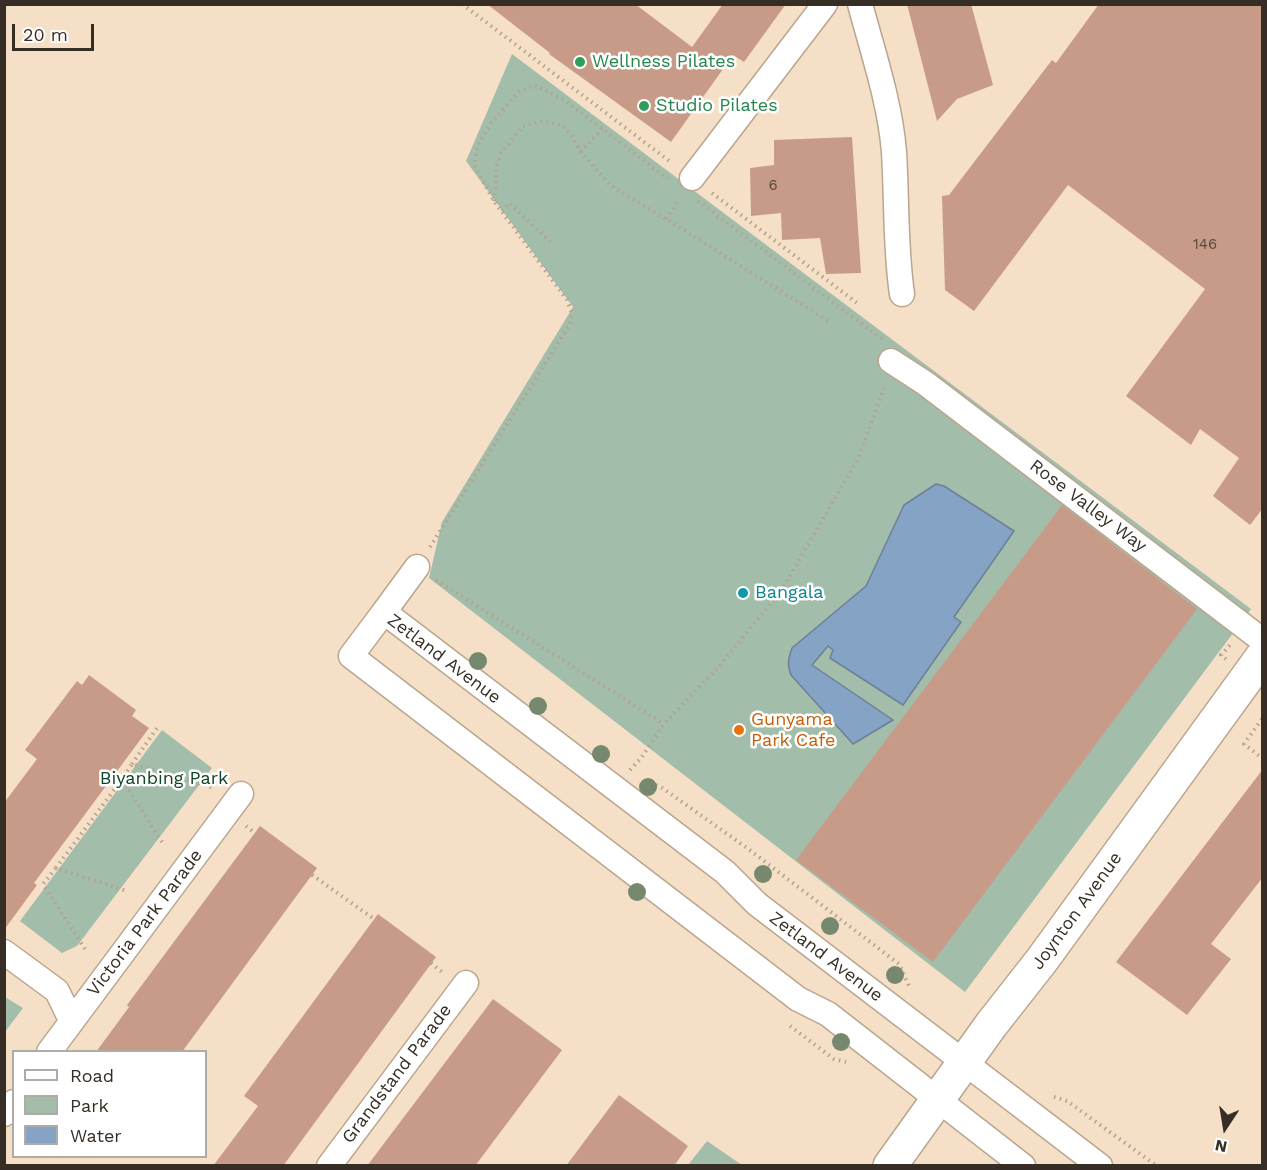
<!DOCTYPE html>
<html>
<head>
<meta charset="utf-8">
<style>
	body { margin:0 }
	#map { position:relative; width:1267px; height:1170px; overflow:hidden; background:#f5dfc6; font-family:"Work Sans",sans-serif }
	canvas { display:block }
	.frame { position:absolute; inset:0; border:6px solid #362e24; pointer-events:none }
	.legend { position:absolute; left:12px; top:1050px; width:195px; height:108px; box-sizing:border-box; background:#fff; border:2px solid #afaba7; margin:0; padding:8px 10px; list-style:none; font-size:18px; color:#362e24 }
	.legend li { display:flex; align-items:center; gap:12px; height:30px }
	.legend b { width:30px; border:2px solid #afaba7 }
	.north { position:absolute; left:1195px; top:1098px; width:60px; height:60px; -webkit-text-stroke:4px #fff; paint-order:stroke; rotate:192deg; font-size:16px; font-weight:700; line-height:24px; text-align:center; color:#362e24 }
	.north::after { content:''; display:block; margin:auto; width:21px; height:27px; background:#362e24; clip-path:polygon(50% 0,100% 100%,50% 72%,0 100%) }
	.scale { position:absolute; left:12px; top:24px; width:82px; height:27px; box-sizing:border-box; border:3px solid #362e24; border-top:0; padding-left:8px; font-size:18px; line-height:21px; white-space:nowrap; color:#362e24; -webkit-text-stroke:4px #fff; paint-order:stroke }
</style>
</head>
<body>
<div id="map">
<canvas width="1267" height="1170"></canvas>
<div class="frame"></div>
<ul class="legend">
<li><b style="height:8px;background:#fff"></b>Road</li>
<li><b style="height:16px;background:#a2beab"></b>Park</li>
<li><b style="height:16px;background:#85a3c5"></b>Water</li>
</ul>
<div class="north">N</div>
<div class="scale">20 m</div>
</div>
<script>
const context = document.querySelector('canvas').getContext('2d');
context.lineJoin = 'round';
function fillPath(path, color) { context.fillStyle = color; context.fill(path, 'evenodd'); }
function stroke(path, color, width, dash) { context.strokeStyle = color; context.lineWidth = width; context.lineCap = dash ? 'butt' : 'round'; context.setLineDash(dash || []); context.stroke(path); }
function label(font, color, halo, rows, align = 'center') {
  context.font = font + ' "Work Sans",sans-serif'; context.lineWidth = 5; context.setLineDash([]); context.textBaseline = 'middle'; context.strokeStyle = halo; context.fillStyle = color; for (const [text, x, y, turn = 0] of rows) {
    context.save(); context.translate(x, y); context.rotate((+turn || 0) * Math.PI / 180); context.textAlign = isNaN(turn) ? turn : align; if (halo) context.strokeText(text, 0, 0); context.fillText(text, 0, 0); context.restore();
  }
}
fillPath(new Path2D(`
	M512,54L1251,609L965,992L429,578L442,522L573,307L466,161Z
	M162,730L212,768L77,946L62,953L20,921Z
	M5,997L23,1008L5,1032Z
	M707,1141L742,1165H688Z`), '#a2beab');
const water = new Path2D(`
	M936,484L944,486L1014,531L954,617L961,622L903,705L830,658L833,650L828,646L812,665L893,720L853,744L791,675C787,665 788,659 792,648L866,586L904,505Z`);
fillPath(water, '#85a3c5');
stroke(water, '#6d8095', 1.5);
fillPath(new Path2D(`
	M487,4H635L692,47L723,4H786L744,62L733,55L671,142L549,54L550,53Z
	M907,4H971L993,85L957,99L937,121Z
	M1099,4H1263V508L1250,525L1213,496L1239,458L1200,429L1191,445L1126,396L1205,289L1068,185L974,311L945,290L942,196L949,195L1052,60L1056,63Z
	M852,137L861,273L826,274L820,238L782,240L781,213L751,216L750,168L774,165V140Z
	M1062,505L1197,609L933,962L796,860Z
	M89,675L136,710L132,716L149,728L34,883L37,885L4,930V803L37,759L25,750L77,681L82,685Z
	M1263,769V877L1211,944L1231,959L1187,1015L1116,962Z
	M260,826L317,868L182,1052H96L129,1007L127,1005Z
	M378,914L436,957L283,1166H213L258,1106L244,1096Z
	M493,999L562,1050L475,1166H367Z
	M619,1095L688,1146L674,1166H566Z`), '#c89b89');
const street = new Path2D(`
	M860,4C873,53 890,102 894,152C897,200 895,247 902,294
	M692,178L825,4
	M891,361L925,383L1262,640
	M384,612L417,567
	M4,952L57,991L71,1020
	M49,1052L241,794
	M4,1114L14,1102
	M329,1166L466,983
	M1023,1166L828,1014L798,999L351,656L384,612L725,872L757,904L1100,1166`);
const secondary = new Path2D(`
	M890,1166L991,1025L1042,960L1262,657`);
stroke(street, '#baa58e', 27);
stroke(secondary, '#baa58e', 36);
stroke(new Path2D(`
	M462,4L672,163
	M581,152L603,128
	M712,193L857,303
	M494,201L496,189V168L501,153L523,126L543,121L562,125L572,136L581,152L610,185L666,219L828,321
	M698,201L882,339
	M502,211L509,203L553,244
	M666,219L679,199
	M430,547L570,324L572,313L567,300L494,201L474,165L478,145L491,123L519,92L535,85L566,101L668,179
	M436,580L664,724
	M1226,659L1221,655L1230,645
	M1262,719L1244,744L1262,758
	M132,764L157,728
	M630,770L641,758L664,724L721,664L781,591L858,459L884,388
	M656,785L661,787L747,848L899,964L910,988
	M246,826L255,833
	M162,842L122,779L132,764L209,786L213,789
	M56,868L122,779
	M312,875L374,919
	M85,949L43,884L56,868L127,891
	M431,963L442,972
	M790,1026L834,1059L846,1062
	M1054,1097L1067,1101L1157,1166`), '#b3a18e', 4, [1.5, 4.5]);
stroke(street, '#fff', 24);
stroke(secondary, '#fff', 33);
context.fillStyle = '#76896e';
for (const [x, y] of [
	[478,661],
	[538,706],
	[601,754],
	[648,787],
	[763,874],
	[637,892],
	[830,926],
	[895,975],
	[841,1042]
]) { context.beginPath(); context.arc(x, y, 9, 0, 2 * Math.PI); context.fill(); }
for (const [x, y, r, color] of [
	[580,62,6,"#2e9e5b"],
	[644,106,6,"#2e9e5b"],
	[743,593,6,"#0f9aa8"],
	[739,730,6,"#e8710a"]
]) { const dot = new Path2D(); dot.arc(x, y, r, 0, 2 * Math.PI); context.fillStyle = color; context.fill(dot); stroke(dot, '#fff', 2); }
label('15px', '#5a493d', null, [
	["6",773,186],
	["146",1205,245]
]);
label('18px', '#27864d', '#fff', [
	["Wellness Pilates",592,62],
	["Studio Pilates",656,106]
], 'left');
label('18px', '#362e24', '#fff', [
	["Rose Valley Way",1088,506,37],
	["Zetland Avenue",444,659,37],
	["Joynton Avenue",1077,911,-54],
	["Victoria Park Parade",145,923,-53],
	["Zetland Avenue",826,957,37],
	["Grandstand Parade",397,1074,-53]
]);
label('18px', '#0d838f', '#fff', [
	["Bangala",755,593]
], 'left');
label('18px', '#c56008', '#fff', [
	["Gunyama",751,720],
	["Park Cafe",751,741]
], 'left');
label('18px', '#0f4226', '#fff', [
	["Biyanbing Park",164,779]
]);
</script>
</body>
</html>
